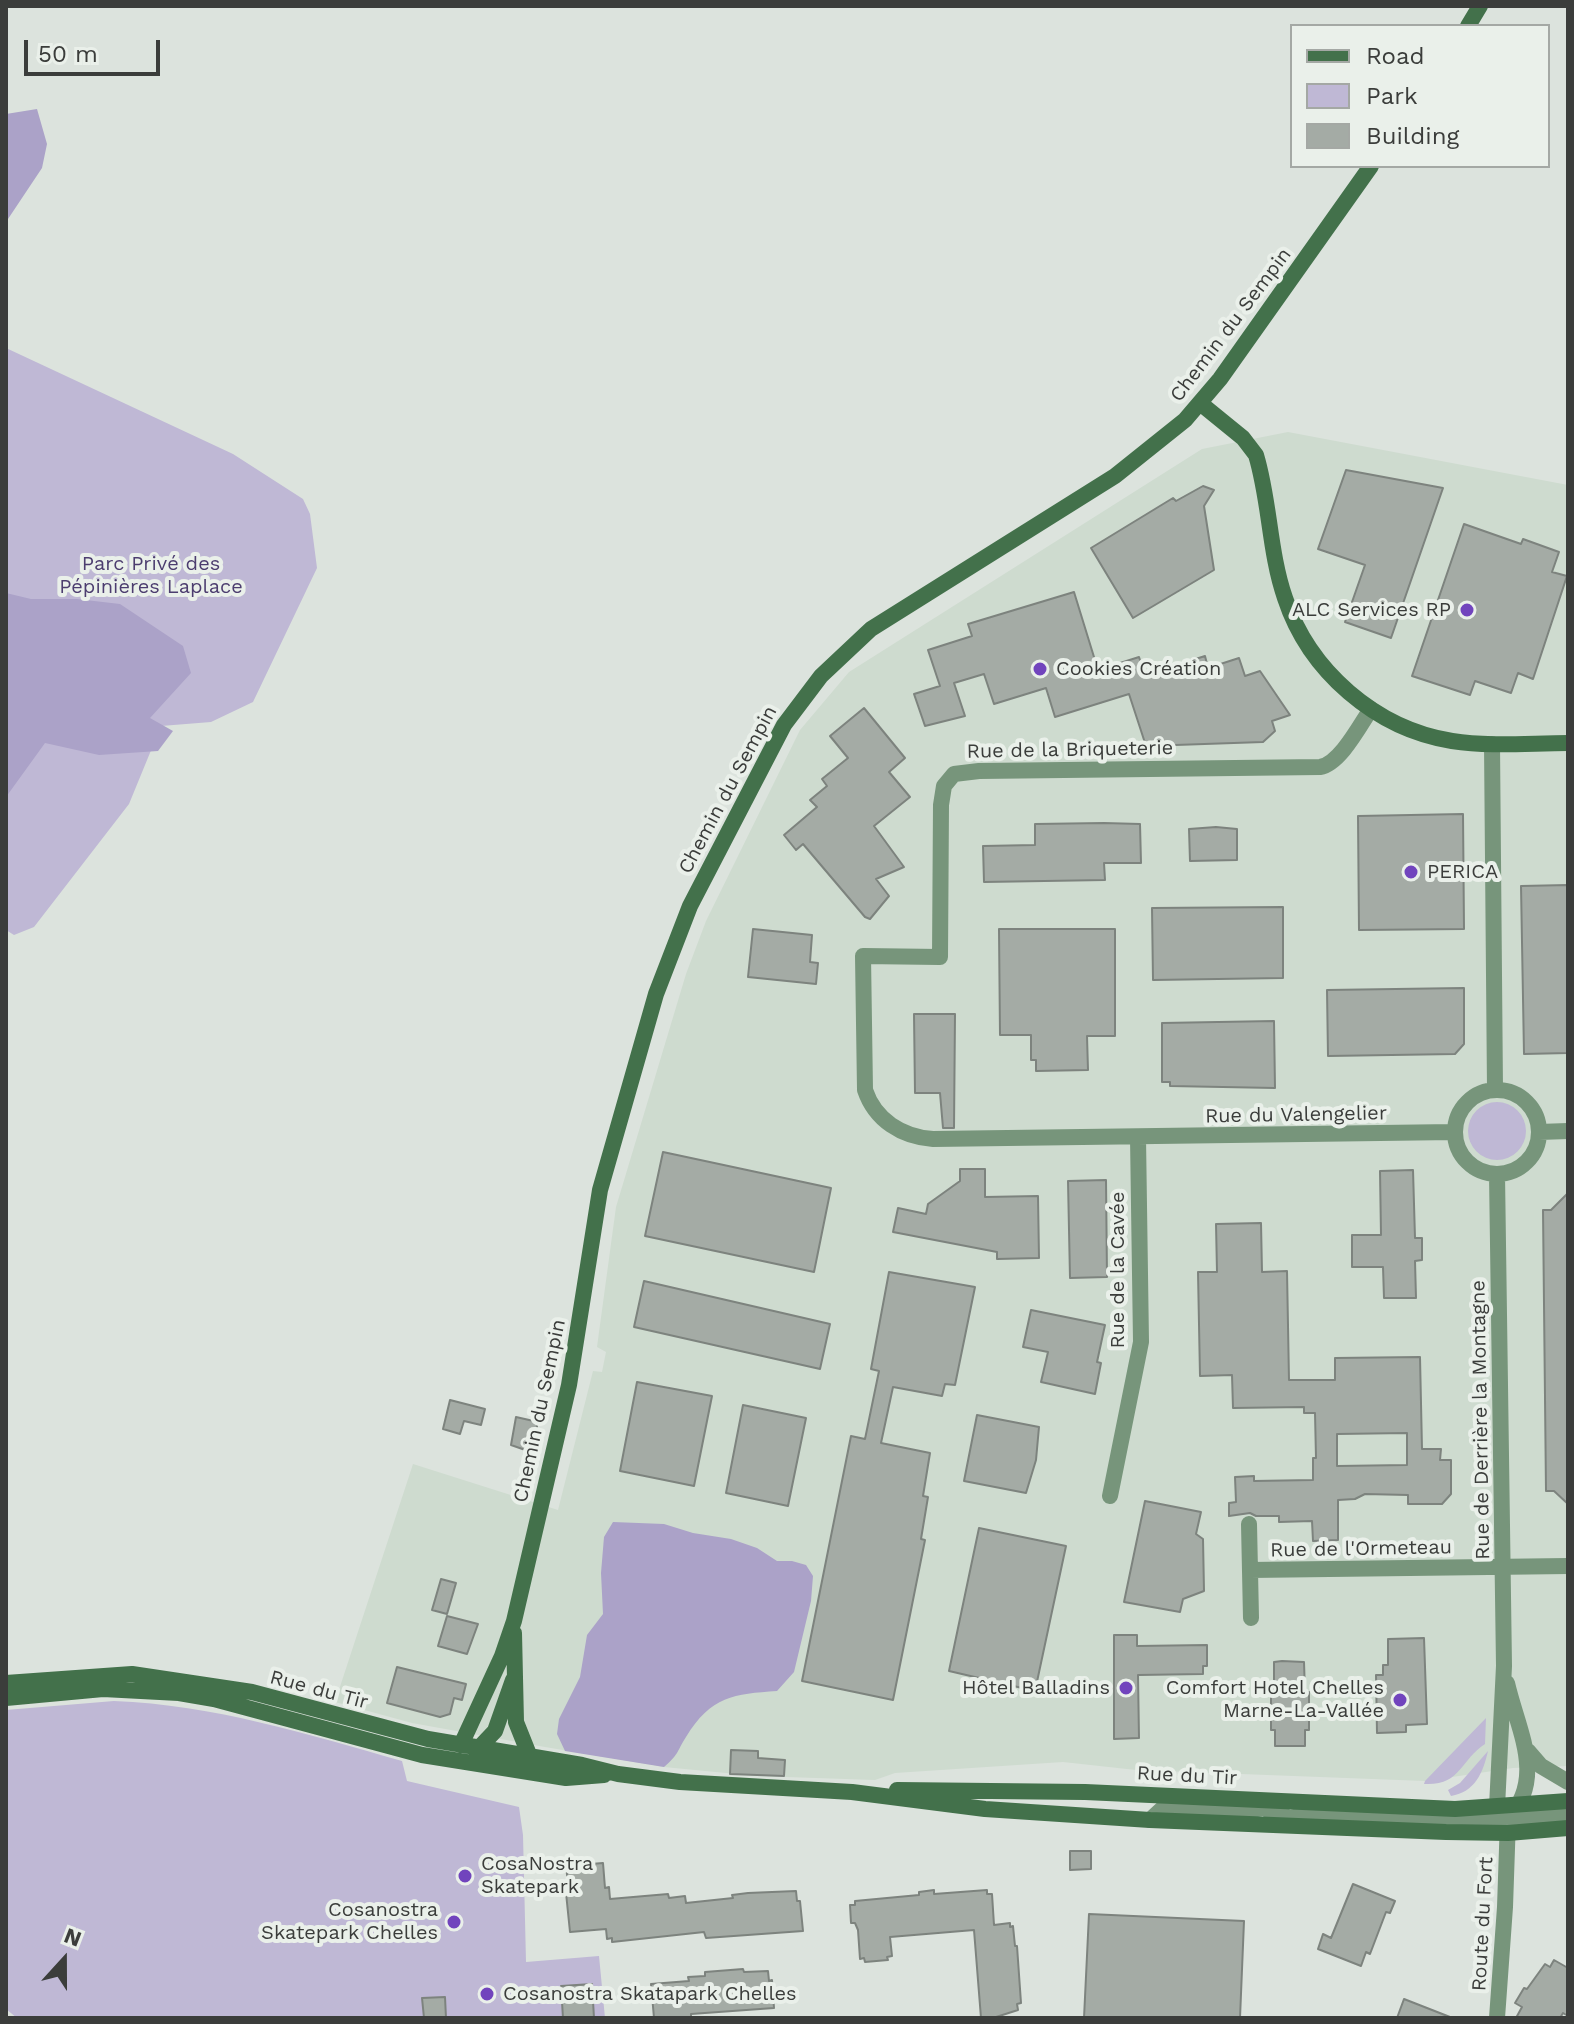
<!DOCTYPE html>
<html>
<head>
<meta charset="utf-8">
<style>
	body { margin:0 }
	#map { position:relative; width:1574px; height:2024px; overflow:hidden; background:#dce3dd; font-family:"Work Sans",sans-serif }
	canvas { display:block }
	.frame { position:absolute; inset:0; border:8px solid #3b3d3b; pointer-events:none }
	.legend { position:absolute; left:1290px; top:24px; width:260px; height:144px; box-sizing:border-box; background:#eaf0ea; border:2px solid #a4a8a4; margin:0; padding:10px 14px; list-style:none; font-size:24px; color:#3b3d3b }
	.legend li { display:flex; align-items:center; gap:16px; height:40px }
	.legend b { width:40px; border:2px solid #a4a8a4 }
	.north { position:absolute; left:24px; top:1920px; width:80px; height:80px; -webkit-text-stroke:6px #eaf0ea; paint-order:stroke; rotate:21deg; font-size:22px; font-weight:700; line-height:32px; text-align:center; color:#3b3d3b }
	.north::after { content:''; display:block; margin:auto; width:28px; height:36px; background:#3b3d3b; clip-path:polygon(50% 0,100% 100%,50% 72%,0 100%) }
	.scale { position:absolute; left:24px; top:40px; width:136px; height:36px; box-sizing:border-box; border:4px solid #3b3d3b; border-top:0; padding-left:10px; font-size:24px; line-height:28px; white-space:nowrap; color:#3b3d3b; -webkit-text-stroke:6px #eaf0ea; paint-order:stroke }
</style>
</head>
<body>
<div id="map">
<canvas width="1574" height="2024"></canvas>
<div class="frame"></div>
<ul class="legend">
<li><b style="height:10px;background:#43714b"></b>Road</li>
<li><b style="height:22px;background:#bfb8d5"></b>Park</li>
<li><b style="height:22px;background:#a4aba5"></b>Building</li>
</ul>
<div class="north">N</div>
<div class="scale">50 m</div>
</div>
<script>
const context = document.querySelector('canvas').getContext('2d');
context.lineJoin = 'round';
function fillPath(path, color) { context.fillStyle = color; context.fill(path, 'evenodd'); }
function stroke(path, color, width, dash) { context.strokeStyle = color; context.lineWidth = width; context.lineCap = dash ? 'butt' : 'round'; context.setLineDash(dash || []); context.stroke(path); }
function label(font, color, halo, rows, align = 'center') {
  context.font = font + ' "Work Sans",sans-serif'; context.lineWidth = 8; context.setLineDash([]); context.textBaseline = 'middle'; context.strokeStyle = halo; context.fillStyle = color; for (const [text, x, y, turn = 0] of rows) {
    context.save(); context.translate(x, y); context.rotate((+turn || 0) * Math.PI / 180); context.textAlign = isNaN(turn) ? turn : align; if (halo) context.strokeText(text, 0, 0); context.fillText(text, 0, 0); context.restore();
  }
}
fillPath(new Path2D(`
	M1288,432L1568,485V1766L1513,1768L1425,1781L1136,1770L1063,1762L895,1773L875,1780L757,1776L664,1767L545,1747L412,1723L335,1702L413,1464L558,1510L593,1371L602,1372L606,1352L597,1347L616,1207L686,974L706,921L800,730L849,672L1202,449Z`), '#cedbcf');
fillPath(new Path2D(`
	M6,348L233,454L303,499L310,514L317,568L253,702L211,722L161,726L129,804L34,927L14,935L6,930Z
	M1468 1131a29 29 0 1 1 58 0a29 29 0 1 1-58 0Z
	M114,1701C214,1705 307,1734 402,1761L407,1781L519,1807L523,1835L526,1962L599,1956L605,2018H17L6,2009V1710Z
	M1486,1718L1485,1744C1460,1760 1461,1786 1424,1784L1425,1781Z
	M1488,1751C1483,1773 1475,1792 1451,1796L1448,1790L1460,1783Z`), '#bfb8d5');
fillPath(new Path2D(`
	M37,109L47,144L42,168L6,222V114Z
	M6,593L31,599H77L120,604L183,646L191,673L150,718L173,731L158,751L99,755L45,743L6,797Z
	M613,1522L664,1524L693,1533L731,1539L757,1548L777,1561H792L806,1565L813,1576L811,1601L794,1672L777,1691C734,1694 711,1696 686,1737C676,1753 679,1754 664,1767L565,1751L557,1734L559,1719L580,1677L587,1635L603,1614L601,1573L604,1537Z`), '#aba2c8');
const building = new Path2D(`
	M1346,470L1443,488L1391,638L1345,622L1365,565L1318,549Z
	M1203,486L1214,490L1204,506L1214,570L1133,618L1091,548L1173,498L1176,501Z
	M1464,524L1521,544L1523,539L1559,552L1552,572L1567,576L1533,679L1518,673L1511,693L1475,681L1470,695L1412,676Z
	M1074,592L1098,670L1139,657L1145,675L1205,656L1208,668L1239,658L1245,676L1260,671L1290,715L1272,721L1275,731L1263,742L1146,746L1129,694L1055,717L1046,688L994,704L984,674L954,683L965,716L925,726L914,694L940,686L928,650L972,636L968,624Z
	M864,708L905,758L889,772L910,797L874,826L904,867L876,879L889,896L870,919L865,917L803,844L796,850L784,835L817,807L810,800L827,786L822,779L848,758L830,736Z
	M1463,814L1464,929L1359,930L1358,816Z
	M1104,823L1140,824L1141,863H1104L1105,880L984,882L983,846L1035,845V824Z
	M1216,827L1237,829V860L1190,861L1189,829Z
	M1568,885V1053L1524,1054L1521,886Z
	M1283,907V978L1153,980L1152,908Z
	M753,929L812,935L810,962L818,963L816,984L748,977Z
	M999,929H1115V1036H1087L1088,1070L1036,1071V1060H1031V1035H1000Z
	M1464,988V1044L1455,1054L1328,1056L1327,990Z
	M914,1014H955L954,1128H943L940,1093H915Z
	M1274,1021L1275,1088L1170,1086V1082H1162V1023Z
	M663,1152L831,1188L814,1272L645,1236Z
	M960,1169H985V1197L1038,1196L1039,1258L997,1259V1252L893,1232L898,1208L926,1214L928,1204L960,1181Z
	M1413,1170L1415,1238H1422V1260L1415,1261L1416,1298H1384L1383,1267H1352V1235H1381L1380,1171Z
	M1106,1180L1107,1277L1070,1278L1068,1181Z
	M1568,1193V1504L1554,1491H1546L1543,1210H1551Z
	M1261,1223L1262,1272L1287,1271L1289,1380H1335V1358L1420,1357L1422,1449H1441L1440,1460H1451V1494L1442,1504H1408V1495L1365,1494L1355,1499L1338,1500V1540L1313,1541L1312,1521L1279,1522V1516H1256L1250,1513L1229,1516V1503L1236,1502L1235,1477L1254,1476V1481L1313,1480V1458H1316L1315,1413H1304V1407L1233,1408L1232,1375L1200,1376L1198,1272H1217L1216,1224ZM1407,1433V1465L1337,1466V1434Z
	M889,1272L975,1287L955,1385L945,1384L942,1396L893,1387L881,1443L930,1453L923,1496L928,1497L921,1539L925,1540L893,1700L802,1681L851,1436L865,1439L879,1371L871,1369Z
	M644,1281L830,1324L820,1369L634,1327Z
	M1031,1310L1105,1325L1097,1362L1101,1363L1095,1394L1041,1382L1048,1352L1023,1347Z
	M637,1382L712,1396L694,1486L620,1471Z
	M450,1400L485,1409L481,1425L464,1421L460,1434L443,1429Z
	M743,1405L806,1418L788,1506L726,1493Z
	M977,1415L1039,1427L1036,1460L1026,1493L964,1481Z
	M516,1417L538,1422L531,1452L511,1445Z
	M1145,1501L1201,1512L1196,1534L1203,1539L1204,1591L1183,1599L1180,1612L1124,1602Z
	M979,1528L1066,1546L1035,1691L949,1671Z
	M441,1579L456,1583L447,1614L432,1610Z
	M447,1616L478,1624L467,1654L438,1646Z
	M1114,1635H1137V1646L1207,1645V1666H1203V1674L1138,1675L1139,1738L1114,1739Z
	M1424,1638L1427,1724L1406,1725V1732L1377,1733L1376,1675H1383V1665H1388V1639Z
	M1282,1661L1304,1662L1305,1692H1309V1730H1305V1746H1275V1730H1271V1693H1274V1662Z
	M397,1667L466,1684L462,1700L454,1698L450,1714L440,1717L387,1703Z
	M731,1750L758,1751V1758L785,1760L784,1776L730,1774Z
	M1070,1851H1091V1869L1070,1870Z
	M603,1863L605,1888L609,1887L610,1899L668,1894L669,1898L685,1896L686,1903L733,1898L732,1895L748,1893L796,1891L797,1901H800L803,1931L706,1938L704,1932L612,1942V1938L607,1939L606,1929L570,1932L565,1883H568L566,1866Z
	M1353,1884L1395,1901L1390,1913L1386,1912L1370,1954L1366,1952L1361,1966L1318,1949L1323,1934L1331,1938Z
	M934,1890V1894L987,1890V1894H992L994,1925L1010,1923V1927L1013,1926L1015,1946H1017L1021,2003L1017,2004L1018,2010L993,2018H981L974,1930L890,1937L892,1956L887,1957L888,1960L865,1962L864,1958L860,1959L858,1930L855,1923H851L850,1905H855V1901L919,1895V1892Z
	M1089,1914L1244,1921L1240,2018H1084Z
	M1554,1960L1568,1968V2016L1563,2013L1560,2018H1516L1522,2007L1515,2003L1524,1988L1527,1989L1545,1964L1550,1967Z
	M743,1969L744,1972L768,1971L769,1981L772,1980L774,2008L691,2014V2018H654L651,1984L689,1981L688,1977L705,1976V1972Z
	M592,1984L594,2018H563L561,1986Z
	M445,1997L446,2018H424L422,1998Z
	M1404,1999L1450,2017V2018H1397Z`);
fillPath(building, '#a4aba5');
stroke(building, '#7d837e', 2);
stroke(new Path2D(`
	M1371,709C1360,725 1340,764 1320,767L979,771L954,774L944,786L941,805L940,957L863,956L865,1090C875,1120 902,1137 933,1139L1454,1132
	M1492,744L1495,1090
	M1455 1132a42 42 0 1 1 84 0a42 42 0 1 1-84 0Z
	M1539,1132L1568,1131
	M1497,1174L1504,1666L1497,1807L1508,1819
	M1110,1496L1141,1342L1138,1137
	M1249,1524L1251,1618
	M1250,1570L1568,1566
	M1528,1751L1541,1766L1568,1782
	M1150,1820L1164,1807L1250,1810L1283,1805
	M1270,1821L1301,1816L1456,1823L1568,1813
	M1497,2018L1505,1907L1508,1819C1546,1777 1518,1731 1507,1683`), '#77957b', 16);
stroke(new Path2D(`
	M1468,26L1480,6
	M1200,403L1243,438L1256,455C1270,501 1269,552 1285,598C1309,671 1376,729 1452,741C1490,747 1530,743 1568,743
	M514,1633L516,1722L530,1757
	M6,1683L132,1674L252,1692L428,1739L582,1765L618,1774L680,1782L852,1792L985,1809L1150,1820L1446,1832L1508,1833L1568,1828
	M6,1698L103,1689L179,1693L214,1699L422,1755L566,1778L604,1775
	M461,1745L502,1656L514,1621L569,1385L600,1190L656,994L690,906L784,725L821,676L871,629L1115,476L1185,420L1220,379L1371,166
	M476,1751L495,1731L513,1680
	M897,1790L1085,1792L1455,1809L1568,1801`), '#43714b', 16);
for (const [x, y, r, color] of [
	[1467,610,8,"#7144bd"],
	[1040,669,8,"#7144bd"],
	[1411,872,8,"#7144bd"],
	[1126,1688,8,"#7144bd"],
	[1400,1700,8,"#7144bd"],
	[465,1876,8,"#7144bd"],
	[454,1922,8,"#7144bd"],
	[487,1994,8,"#7144bd"]
]) { const dot = new Path2D(); dot.arc(x, y, r, 0, 2 * Math.PI); context.fillStyle = color; context.fill(dot); stroke(dot, '#eaf0ea', 3); }
label('20px', '#3b3d3b', '#eaf0ea', [
	["Chemin du Sempin",1231,325,-53],
	["Rue de la Briqueterie",1070,750,-1],
	["Chemin du Sempin",728,790,-62],
	["Rue du Valengelier",1296,1115,-1],
	["Rue de la Cavée",1118,1270,-90],
	["Chemin du Sempin",540,1411,-78],
	["Rue de Derrière la Montagne",1481,1420,-91],
	["Rue de l'Ormeteau",1361,1549,-1],
	["Rue du Tir",319,1690,15],
	["Rue du Tir",1187,1776,3],
	["Route du Fort",1483,1924,-87]
]);
label('20px', '#4c3d6f', '#eaf0ea', [
	["Parc Privé des",151,564],
	["Pépinières Laplace",151,587]
]);
label('20px', '#3b3d3b', '#eaf0ea', [
	["ALC Services RP",1451,610],
	["Cookies Création",1056,669,"left"],
	["PERICA",1427,872,"left"],
	["Hôtel Balladins",1110,1688],
	["Comfort Hotel Chelles",1384,1688],
	["Marne-La-Vallée",1384,1711],
	["CosaNostra",481,1864,"left"],
	["Skatepark",481,1887,"left"],
	["Cosanostra",438,1910],
	["Skatepark Chelles",438,1933],
	["Cosanostra Skatapark Chelles",503,1994,"left"]
], 'right');
</script>
</body>
</html>
